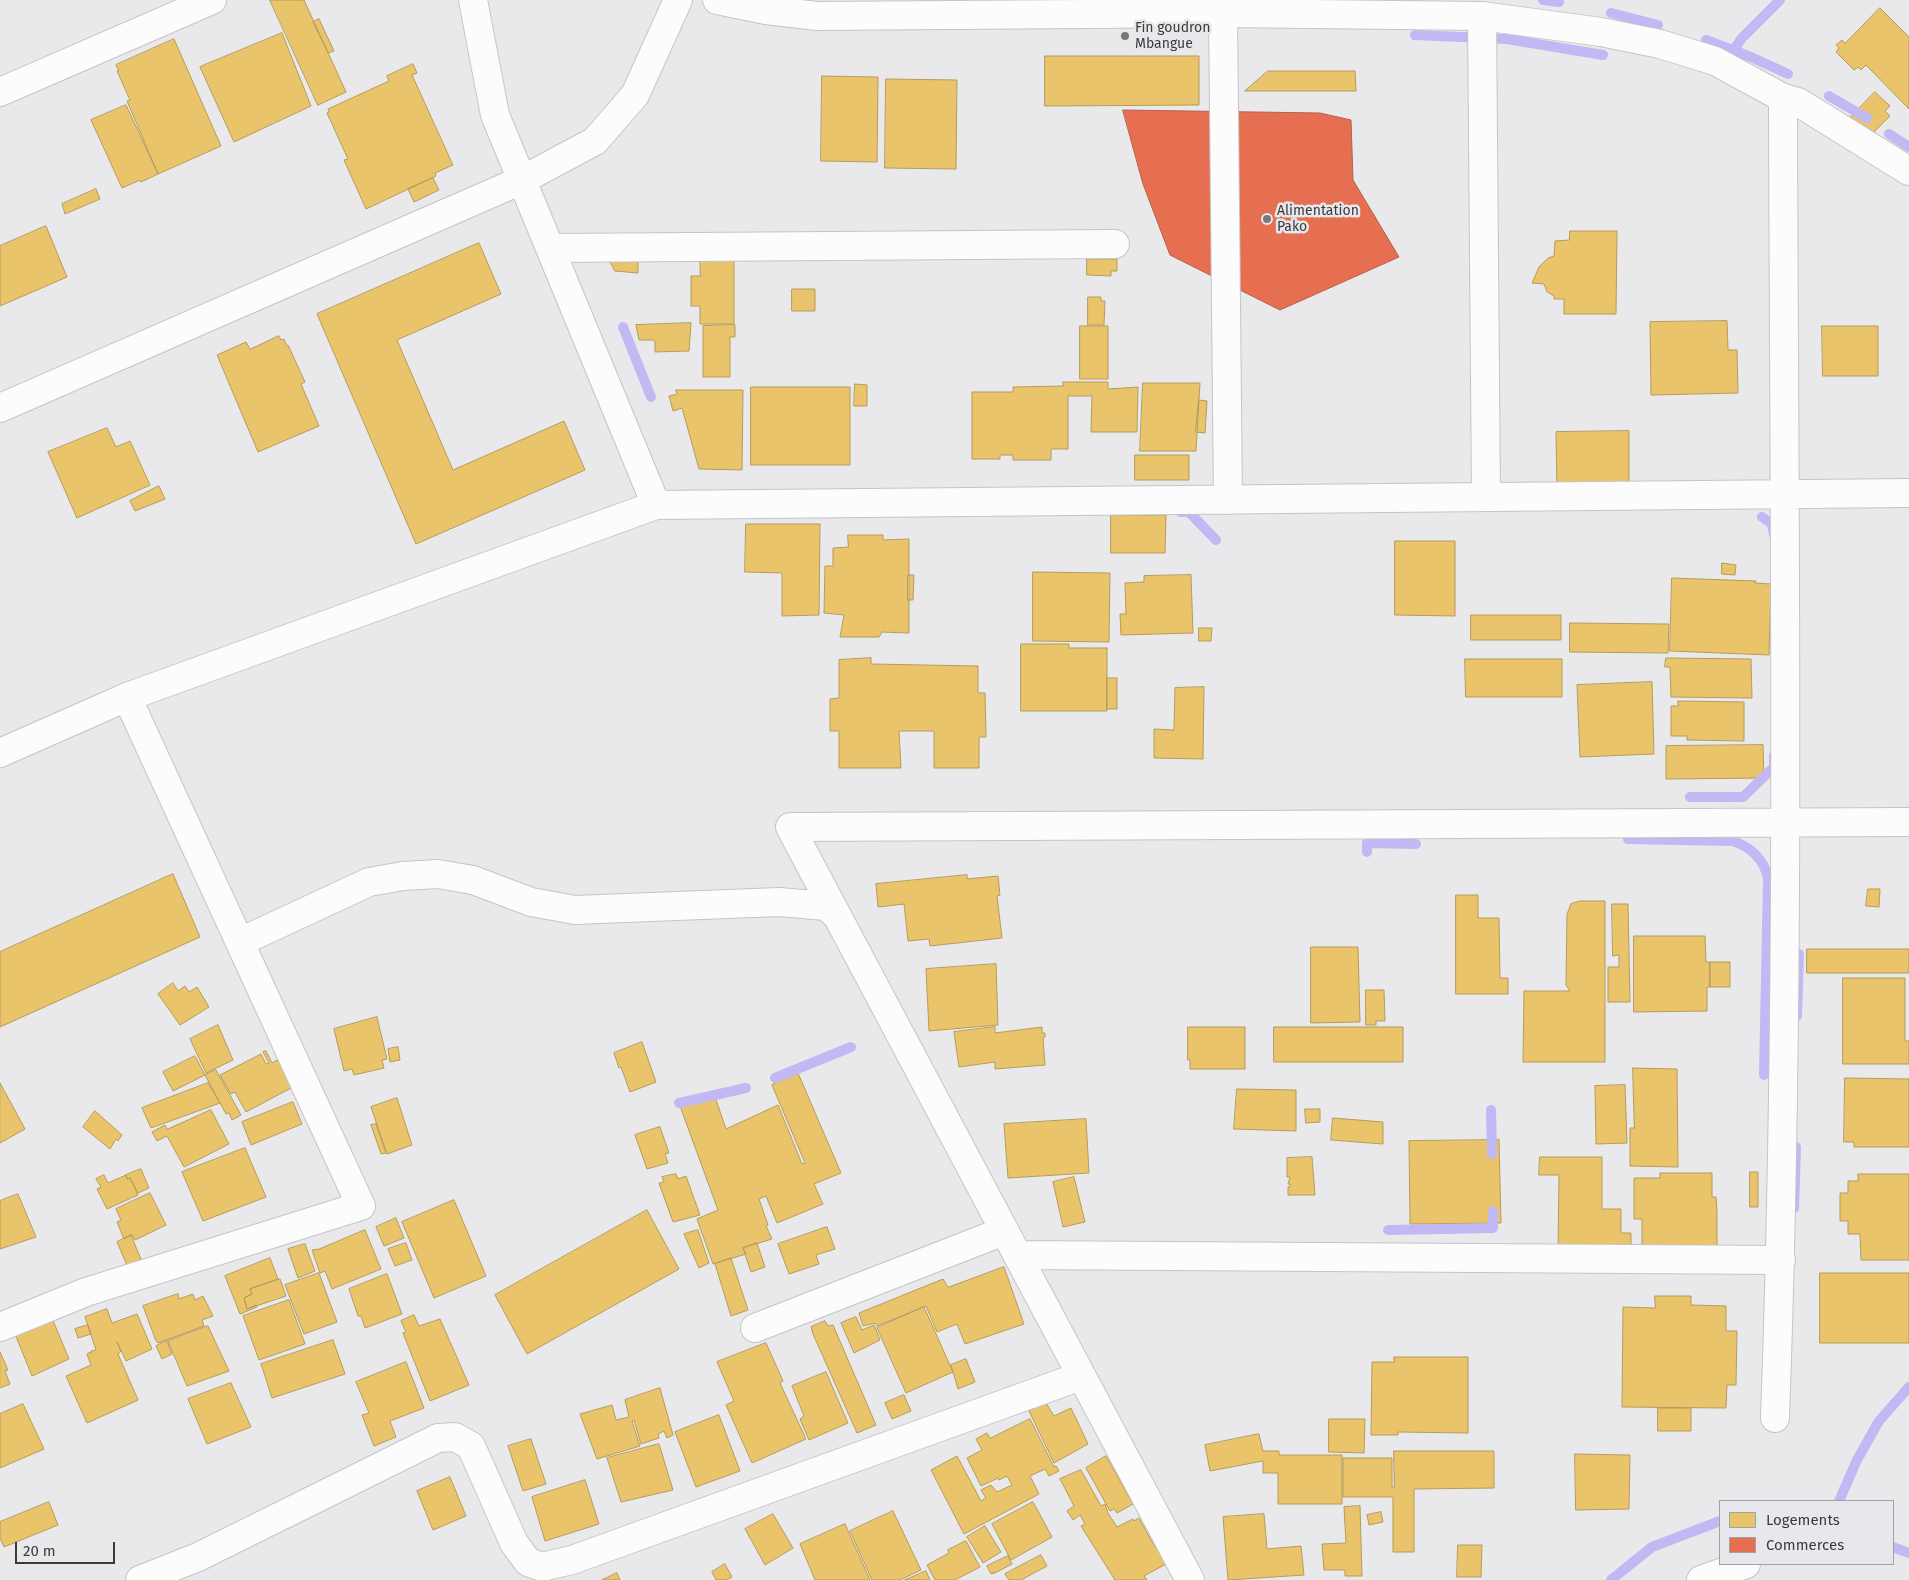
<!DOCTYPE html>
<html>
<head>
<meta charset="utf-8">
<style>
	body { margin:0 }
	#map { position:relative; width:1909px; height:1580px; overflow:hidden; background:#e9e9eb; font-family:"Fira Sans",sans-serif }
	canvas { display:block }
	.legend { position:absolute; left:1719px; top:1500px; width:175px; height:65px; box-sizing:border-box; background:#e8e8ec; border:1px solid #a3a3a6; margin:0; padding:6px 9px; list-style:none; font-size:15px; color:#3b3b3c }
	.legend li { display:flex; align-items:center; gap:10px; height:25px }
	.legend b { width:25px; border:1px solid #a3a3a6 }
	.scale { position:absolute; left:15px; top:1542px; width:100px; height:22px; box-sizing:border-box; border:2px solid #3b3b3c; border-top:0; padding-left:6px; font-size:15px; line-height:18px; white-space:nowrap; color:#3b3b3c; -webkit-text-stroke:4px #e8e8ec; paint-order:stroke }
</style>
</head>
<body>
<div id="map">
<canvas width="1909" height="1580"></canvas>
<ul class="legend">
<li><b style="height:14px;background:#e9c46a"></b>Logements</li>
<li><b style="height:14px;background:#e76f51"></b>Commerces</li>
</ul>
<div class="scale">20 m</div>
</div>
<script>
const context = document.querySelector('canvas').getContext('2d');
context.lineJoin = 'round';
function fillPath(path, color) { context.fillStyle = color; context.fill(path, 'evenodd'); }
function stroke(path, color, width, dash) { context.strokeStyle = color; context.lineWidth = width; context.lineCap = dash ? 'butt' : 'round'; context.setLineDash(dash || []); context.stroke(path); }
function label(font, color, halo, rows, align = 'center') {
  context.font = font + ' "Fira Sans",sans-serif'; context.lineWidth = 5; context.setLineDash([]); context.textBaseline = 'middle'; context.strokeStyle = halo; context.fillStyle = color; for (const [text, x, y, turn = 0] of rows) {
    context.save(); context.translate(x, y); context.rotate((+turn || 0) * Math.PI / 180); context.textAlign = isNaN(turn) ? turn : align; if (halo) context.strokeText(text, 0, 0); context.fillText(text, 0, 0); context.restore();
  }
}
const homes = new Path2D(`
	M270,0H304L346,92L318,105Z
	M1880,8L1909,37V109L1866,65L1861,70L1858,67L1854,70L1836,52L1839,48L1836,45L1842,40L1845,43Z
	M319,19L334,51L328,53L313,22Z
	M282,33L311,106L234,142L200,67Z
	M174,39L221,146L158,174L127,101L130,100L117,71H119L116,65Z
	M1045,56H1199V105L1045,106Z
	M413,64L417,73L412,75L453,165L435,173L436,176L366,209L344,160L348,159L327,113L329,112L328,109L389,81L387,76Z
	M1268,71H1355L1356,91H1245Z
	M822,76L878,77L877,162L821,161Z
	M886,79L957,80L956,169L885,168Z
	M1875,92L1890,106L1885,111L1890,116L1872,134L1845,123Z
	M126,105L158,174L141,182L140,180L122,188L91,120Z
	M433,178L439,190L414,202L408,189Z
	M96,189L100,199L65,214L62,204Z
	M46,226L67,277L0,306V246Z
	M1570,231H1617L1616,314H1564V299H1554V296L1547,292L1544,284L1532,283L1539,267L1548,258L1554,256L1555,241L1569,240Z
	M479,243L501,294L397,340L453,470L564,421L585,470L416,544L317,314Z
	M607,255L638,256V273L615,271Z
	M700,255L734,260V324H700V306H691V276H700Z
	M1087,259H1117V271H1111V276L1087,275Z
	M792,289H815V311H792Z
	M1088,297H1101V301H1105L1104,325H1088Z
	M1727,321L1728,350H1737L1738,393L1651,395L1650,322Z
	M691,323L689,351L655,352V342L653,340H639L636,325Z
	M735,325V337H730V377H703V326Z
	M1080,326H1108V379H1080Z
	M1822,326H1878V376H1823Z
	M279,336L281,340L284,339L287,346L288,345L305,382L301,384L319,426L258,452L217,355L246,342L250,349Z
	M1063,382H1108V389L1138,387L1137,432H1091L1092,396H1068V449H1051V460H1013V455H1000V459H972V392H1013V387L1063,386Z
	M1143,383H1200L1196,451H1140Z
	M855,384L867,385V406H854Z
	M751,387H850V465H751Z
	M676,390H743L742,470L699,469L682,408L673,411L669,396L677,394Z
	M1199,400L1207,401L1205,433L1196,432Z
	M107,428L116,447L130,441L150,485L77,518L48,452Z
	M1629,431V484L1557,491L1556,432Z
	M1135,455H1189V480H1135Z
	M159,486L165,499L135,511L130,501Z
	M1111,515H1166L1165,553H1111Z
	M746,524H820L819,615L782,616V573L745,572Z
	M848,535H883V540L909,539V633L882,632L879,637H840L844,615L824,613L825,566H833V548L848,547Z
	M1395,541H1455V616L1395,615Z
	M1722,563L1736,565L1735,575L1722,574Z
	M1033,572L1110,573L1109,642L1033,641Z
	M908,575H914L913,600H908Z
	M1191,575L1193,633L1121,635L1120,614H1126L1125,583L1144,582V576Z
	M1672,578L1756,581L1755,583L1771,584L1769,655L1670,651Z
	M1471,615H1561V640H1471Z
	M1570,623L1669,624L1668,653L1570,652Z
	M1199,628H1212L1211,641H1199Z
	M1021,644H1069V648H1107V711H1021Z
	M871,658V664L978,666V693H985L986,737H979V768H934V731H899L901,768H839V731H830V699L839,698V660Z
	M1666,658L1751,659L1752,698L1671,697L1670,667H1665Z
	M1465,659H1562V697H1466Z
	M1107,678H1117V709H1107Z
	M1652,682L1654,754L1580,757L1577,685Z
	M1204,687L1203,759L1154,758V729L1174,730L1175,688Z
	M1678,701L1744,702V741L1687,740V736H1671V706H1678Z
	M1763,745L1764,778L1666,779V746Z
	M173,874L200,937L0,1027V952Z
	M967,875V879L998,876L1000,895L997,896L1002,938L930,946L929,939L908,941L904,904L878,907L876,884Z
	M1868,889H1880L1879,907L1866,906Z
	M1456,895H1478V918H1499L1500,978H1508V994H1456Z
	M1580,901H1605V1062H1523L1524,991H1570L1566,985L1567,914L1571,904Z
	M1612,904H1628L1630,1002H1608V967H1619V955L1613,956Z
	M1634,936H1705L1706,962H1710V987H1707V1011L1634,1012Z
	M1311,947H1358L1360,1022L1311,1023Z
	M1807,949H1909V973H1807Z
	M1710,962H1730V987H1710Z
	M996,964L998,1025L929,1031L926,969Z
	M1843,978H1905V1041H1909V1064H1843Z
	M173,983L178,991L185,986L189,992L197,987L209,1007L180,1025L158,994Z
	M1366,990H1384L1385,1021H1376V1025H1366Z
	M377,1017L387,1059L382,1060L384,1068L354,1075L352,1069L344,1071L334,1029Z
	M218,1025L233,1060L206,1073L190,1039Z
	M995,1027V1033L1042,1027V1033H1045V1037L1043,1038L1045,1065L995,1069V1062L959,1067L954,1032Z
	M1188,1027H1245V1069H1190V1060H1188Z
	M1274,1027H1403V1062H1274Z
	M642,1042L656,1082L630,1092L621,1067L619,1068L614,1053Z
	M398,1047L400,1060L390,1062L388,1049Z
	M266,1051L272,1063L277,1060L279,1062L293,1087L246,1112L235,1092L231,1094L220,1075L261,1054L266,1064L269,1063L263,1052Z
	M195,1056L205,1075L173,1091L163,1072Z
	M1633,1068L1677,1069L1678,1167L1630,1166V1128H1634Z
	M216,1070L241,1115L232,1120L229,1113L226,1114L205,1075Z
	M798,1073L841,1173L814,1184L823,1204L777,1223L766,1196L759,1199L768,1225L766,1226L772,1239L743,1248L746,1254L713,1264L697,1219L718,1210L680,1106L714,1094L726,1129L778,1105L802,1164L805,1163L772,1085Z
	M1845,1078L1909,1079V1147H1854V1142H1844Z
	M0,1083L25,1129L0,1143Z
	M208,1083L220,1103L151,1128L142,1108Z
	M1625,1085L1627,1143L1596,1144L1595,1086Z
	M1237,1089L1296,1090V1131L1234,1129Z
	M397,1098L412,1145L387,1154L371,1107Z
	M293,1102L302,1124L251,1145L242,1122Z
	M1305,1109H1320V1122L1306,1123Z
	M211,1110L229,1144L184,1167L167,1136L157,1141L152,1132L165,1125L167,1129Z
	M95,1111L122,1135L118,1141L116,1139L110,1149L83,1127Z
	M1333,1118L1383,1122V1144L1331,1140Z
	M1086,1119L1089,1173L1008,1178L1004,1124Z
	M376,1124L386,1153L381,1154L371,1125Z
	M660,1127L669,1153L665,1154L668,1163L647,1169L635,1135Z
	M1499,1140L1501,1223L1410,1224L1409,1141Z
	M245,1148L266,1197L203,1221L182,1172Z
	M1312,1157L1315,1195H1288V1187H1290V1184H1288L1290,1177H1287V1158Z
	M1540,1157H1602V1209H1621V1233H1631V1253L1558,1252L1559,1175H1539Z
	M141,1169L149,1188L138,1193L130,1178L127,1179L126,1175Z
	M1750,1172H1758V1207H1750Z
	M1660,1173H1712V1197H1716L1717,1212V1250L1642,1249V1219H1634V1178H1660Z
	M676,1174L678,1179L686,1176L700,1215L673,1222L659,1183L664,1182L662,1177Z
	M1858,1174H1909V1260H1861L1860,1234H1848V1221H1840V1193H1848V1181H1858Z
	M104,1175L108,1183L126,1175L127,1179L130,1178L138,1195L107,1209L97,1189L101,1187L96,1179Z
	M1074,1177L1085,1222L1063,1227L1053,1182Z
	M150,1193L166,1225L135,1240L132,1235L124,1239L117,1222L121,1220L116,1209Z
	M18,1194L36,1237L0,1249V1201Z
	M454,1200L486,1276L434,1298L402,1222Z
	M647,1210L679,1269L527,1354L495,1295Z
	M396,1218L404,1238L384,1246L376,1227Z
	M827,1227L835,1249L816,1255L819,1264L789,1274L778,1244Z
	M365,1230L381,1269L332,1289L325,1271L320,1273L312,1250L319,1249Z
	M698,1230L709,1263L699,1268L684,1234Z
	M131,1235L143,1264L129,1270L117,1242Z
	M406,1243L412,1260L395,1266L388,1249Z
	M757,1243L765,1267L751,1272L743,1248Z
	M305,1244L315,1271L298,1278L288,1249Z
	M270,1258L278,1279L250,1289L252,1294L244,1298L247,1309L256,1305L257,1307L240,1314L225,1276Z
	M731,1258L748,1310L731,1316L715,1264Z
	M1004,1267L1024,1324L965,1344L957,1324L937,1332L926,1306L877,1326L875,1323L863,1326L859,1313L943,1279L948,1287Z
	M319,1273L337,1322L304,1334L285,1285Z
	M1820,1273H1909V1343H1820Z
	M387,1274L402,1314L365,1328L361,1316H358L349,1289Z
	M280,1279L286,1296L247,1309L244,1298L252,1294L250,1289Z
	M178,1294L179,1299L193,1294L195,1300L203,1296L213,1316L202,1320L204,1326L158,1343L156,1341L143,1306Z
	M1655,1296H1691V1305L1726,1306V1331H1737L1736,1385H1727L1726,1408L1622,1407L1623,1307L1655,1308Z
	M289,1300L305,1344L259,1360L243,1316Z
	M924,1307L953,1372L906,1393L877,1328Z
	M107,1309L112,1323L137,1314L152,1349L126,1361L117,1342L121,1351L118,1354L138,1400L87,1423L66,1376L91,1365L87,1354L90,1352L91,1354V1351L96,1350L85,1317Z
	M414,1315L419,1326L440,1319L469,1385L430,1401L403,1333L406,1332L401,1321Z
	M856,1317L862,1330L874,1325L880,1340L854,1353L841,1323Z
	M52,1318L69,1359L32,1376L15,1334Z
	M825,1321L828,1326L833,1325L876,1425L857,1433L813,1334L811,1327Z
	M88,1325L91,1334L78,1338L75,1329Z
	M208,1326L229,1371L187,1386L168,1341Z
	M333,1340L345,1374L272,1398L261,1364Z
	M167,1341L172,1354L162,1359L156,1346Z
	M766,1343L783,1381L780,1383L806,1439L752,1463L726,1405L734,1401L717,1362Z
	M0,1352L8,1370L5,1371L10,1384L0,1388Z
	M1394,1357H1468V1433L1398,1432V1435H1371L1372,1362H1394Z
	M966,1359L975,1382L958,1389L951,1365Z
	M406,1362L424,1408L390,1421L396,1437L374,1446L362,1415L369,1413L356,1382Z
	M826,1372L848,1423L809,1440L800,1419L804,1416L792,1386Z
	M231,1383L251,1427L207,1444L188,1399Z
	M660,1388L673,1435L667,1438L664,1431L658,1434L659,1438L641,1444L634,1420L632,1421L640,1446L597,1459L580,1414L612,1405L616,1420L629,1417L625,1400Z
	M904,1395L911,1411L892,1419L885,1403Z
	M1046,1403L1054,1416L1071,1408L1088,1444L1054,1463L1029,1411Z
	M23,1404L44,1449L0,1468V1414Z
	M1658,1408H1691V1431H1658Z
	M719,1415L740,1471L696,1487L675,1432Z
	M1030,1419L1054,1467L1056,1466L1059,1471L1049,1476L1045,1469L1030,1476L1039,1494L964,1534L931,1470L957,1456L981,1501L986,1498L981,1490L991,1485L997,1492L1012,1485L1007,1476L999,1480L998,1478L981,1486L967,1458L982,1450L976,1439L987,1433L990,1438Z
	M1329,1419H1365L1364,1453L1329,1452Z
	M1259,1434L1263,1451H1279V1455H1342V1504H1278V1473H1263V1461L1210,1471L1205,1445Z
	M531,1439L546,1484L523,1491L508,1446Z
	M659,1444L673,1490L621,1502L607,1458Z
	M1394,1451H1494V1488L1414,1489V1552H1393V1497H1343V1458H1392V1487H1394Z
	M1575,1454L1630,1455L1629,1509L1576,1510Z
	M1106,1456L1133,1504L1117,1513L1114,1509L1110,1511L1086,1468Z
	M1081,1470L1101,1506L1105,1504L1108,1513L1117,1527L1133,1519L1134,1521L1139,1518L1155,1547L1157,1546L1166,1564L1144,1576L1147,1580H1115L1081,1526L1085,1524L1080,1515L1073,1520L1067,1511L1074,1506L1060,1479Z
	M450,1477L466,1516L433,1530L417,1491Z
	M585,1480L599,1524L545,1541L532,1497Z
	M49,1502L58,1525L4,1547L0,1538V1522Z
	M1033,1502L1052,1537L1011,1560L992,1524Z
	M1360,1506L1362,1576H1345V1570H1324L1322,1544L1346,1543L1344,1507Z
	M893,1511L921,1570L900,1580H872L850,1531Z
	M1381,1512L1383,1522L1369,1525L1367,1515Z
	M773,1514L793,1548L765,1565L745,1529Z
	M1264,1514L1267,1549L1301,1546L1304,1575L1228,1580L1223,1517Z
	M845,1524L870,1580H815L800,1544Z
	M985,1526L1001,1552L983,1563L967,1537Z
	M966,1541L980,1567L955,1580H935L927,1565L949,1553L948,1550Z
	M1458,1545H1482L1481,1577H1457Z
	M1041,1555L1047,1566L1021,1580H1009L1005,1574Z
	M1008,1556L1012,1564L993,1574V1572L991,1574L987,1566Z
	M725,1564L732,1577L726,1580H716L712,1572Z
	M926,1571L930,1580H905Z
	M617,1573L620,1580H602Z`);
fillPath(homes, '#e9c46a');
stroke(homes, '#b59b5c', 1);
const shops = new Path2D(`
	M1123,110L1320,113L1351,120L1353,180L1399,257L1280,310L1170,255L1143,184Z`);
fillPath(shops, '#e76f51');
stroke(shops, '#b35f4b', 1);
stroke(new Path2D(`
	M1543,0L1559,2
	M1611,13L1658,25
	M1415,35L1507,39L1603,55
	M1706,40L1751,57L1788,74
	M1734,50L1741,39L1780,0
	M1829,96L1867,118
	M1889,134L1909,147
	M623,327L651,397
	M1180,512H1189L1216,540
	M1762,517L1772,524L1774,535
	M1690,797H1743L1774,767V756
	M1628,839L1732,841C1750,846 1765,860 1768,879L1764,1075
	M1367,852V843L1416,844
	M1797,1016L1799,954
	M775,1078L851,1047
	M679,1103L746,1088
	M1491,1110L1492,1154
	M1794,1208L1796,1147
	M1388,1230L1493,1228V1211
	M1839,1501L1857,1460L1879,1421L1909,1387
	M1893,1547L1909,1553
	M1611,1580L1652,1547L1720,1521`), '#c1b8f4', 10);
const minor = new Path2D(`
	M473,0L495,115L656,505
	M1223,13L1228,500
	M1482,16L1486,497
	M0,92L212,0
	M550,248L1115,244
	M0,408L522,180L595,141L635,95L678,0
	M0,753L127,697L656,505L1909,493
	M240,942L369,882L403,876L438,874L473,880L531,902L575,910L779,902L826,906L837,916
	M1017,1255L1781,1260
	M0,1327L86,1292L361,1206L127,697
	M755,1328L1004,1231
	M1775,1418C1791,978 1784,538 1783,98
	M140,1580L198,1557L438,1438L455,1437L471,1446L514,1543L528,1562L542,1567L572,1560L1081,1376
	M1190,1580L790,827L1909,822
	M1701,1580L1746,1564`);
const secondary = new Path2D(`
	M717,0L766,10L817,16L1223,13L1482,16L1601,32L1660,44L1715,61L1783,98L1798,102L1909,171`);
stroke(minor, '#c5c5c7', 30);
stroke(secondary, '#c5c5c7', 30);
stroke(minor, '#fcfcfc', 28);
stroke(secondary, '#fcfcfc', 28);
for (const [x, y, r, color] of [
	[1125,36,5,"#787879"],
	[1267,219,5,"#787879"]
]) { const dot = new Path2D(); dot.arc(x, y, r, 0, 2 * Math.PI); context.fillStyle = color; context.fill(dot); stroke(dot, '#e8e8ec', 2); }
label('14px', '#3b3b3c', '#e8e8ec', [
	["Fin goudron",1135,28],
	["Mbangue",1135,44],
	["Alimentation",1277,211],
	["Pako",1277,227]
], 'left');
</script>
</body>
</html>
